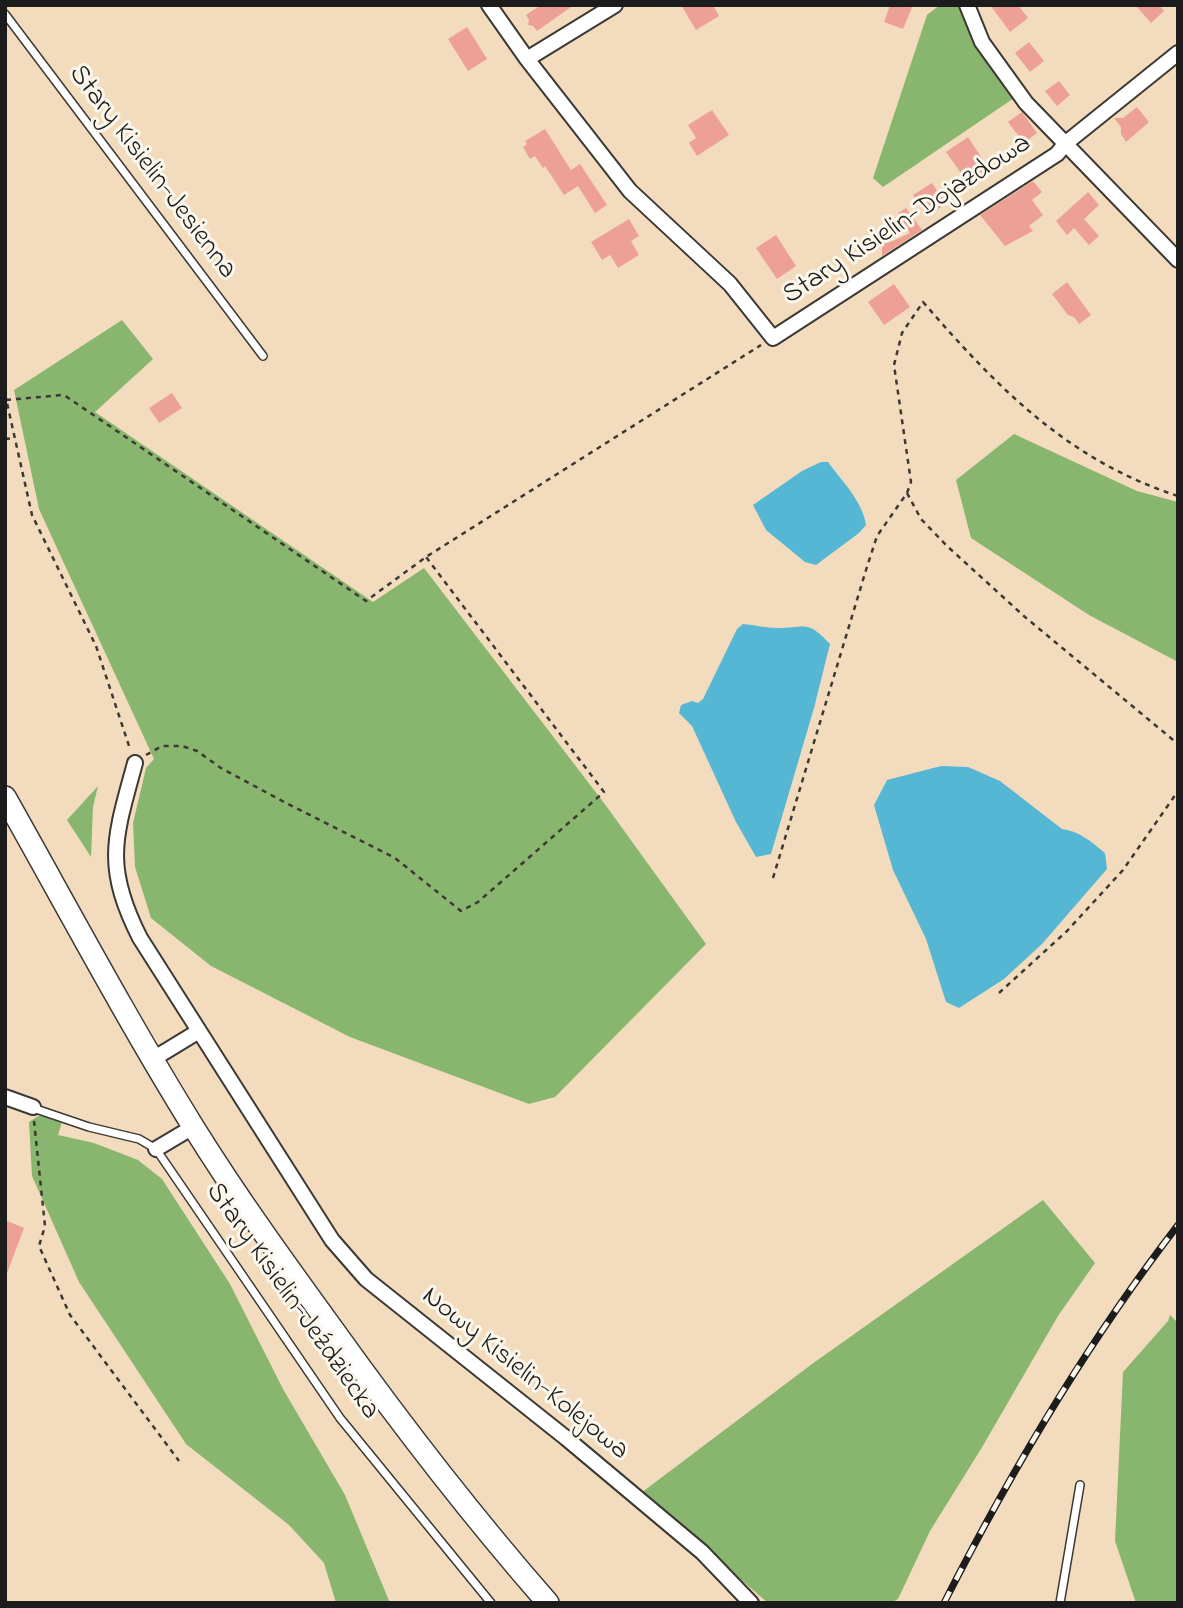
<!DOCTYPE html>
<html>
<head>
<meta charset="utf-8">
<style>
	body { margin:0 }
	#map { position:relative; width:1183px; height:1608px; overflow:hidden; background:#f3dcbd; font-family:"Indie Flower",sans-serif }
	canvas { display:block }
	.frame { position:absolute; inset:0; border:7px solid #1c1c1c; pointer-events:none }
</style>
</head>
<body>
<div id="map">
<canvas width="1183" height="1608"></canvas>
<div class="frame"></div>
</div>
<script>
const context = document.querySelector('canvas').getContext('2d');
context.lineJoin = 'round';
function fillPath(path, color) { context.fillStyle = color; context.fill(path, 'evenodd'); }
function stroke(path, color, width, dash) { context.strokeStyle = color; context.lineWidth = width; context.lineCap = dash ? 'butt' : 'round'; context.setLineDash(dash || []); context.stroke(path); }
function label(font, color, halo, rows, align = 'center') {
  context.font = font + ' "Indie Flower",sans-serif'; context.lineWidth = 6; context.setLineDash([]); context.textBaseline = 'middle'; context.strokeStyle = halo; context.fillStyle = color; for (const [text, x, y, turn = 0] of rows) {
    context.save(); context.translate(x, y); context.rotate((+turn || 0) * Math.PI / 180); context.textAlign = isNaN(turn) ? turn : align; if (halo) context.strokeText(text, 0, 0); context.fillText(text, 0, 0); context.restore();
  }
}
fillPath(new Path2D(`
	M940,5H964L1017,96L883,187L873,178L927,15Z
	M122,320L153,359L95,412L373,602L424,568L604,803L706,944L555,1097L529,1104L350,1037L211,966L151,918L135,867L133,823L146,768L154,759L39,509L14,390Z
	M1014,434L1137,491L1178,502V662L1089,615L971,538L956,480Z
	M98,786L93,807L91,857L67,820Z
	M40,1115L62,1122L58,1135L94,1143L138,1160L162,1179L230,1284L283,1389L345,1495L390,1603H336L324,1563L289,1525L186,1444L79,1282L32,1176L29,1122Z
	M1043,1200L1095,1263L1058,1316L981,1449L930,1531L898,1599L891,1603H768L641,1493L812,1364Z
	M1170,1315L1178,1323V1603H1136L1115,1541L1123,1372L1168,1321Z`), '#88b66e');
fillPath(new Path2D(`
	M821,462H828C842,481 863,502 866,525L859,533L816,565L805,562L766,530L753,505L802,471Z
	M743,624C755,625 766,628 778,628C806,628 807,619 830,644L814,708L771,854L756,857L736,822L692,726L679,713L681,705L692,701L698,703L703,699L737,629Z
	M941,766L968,767L1000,781L1062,829C1079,831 1092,842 1105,853L1107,869L1042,944L1004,979L959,1008L946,1002L926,939L893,870L874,805L887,780Z`), '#55b7d4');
fillPath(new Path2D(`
	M541,5H574L537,31L533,26L528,25L529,20L526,15Z
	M681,5H713L719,16L696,30Z
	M890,5H913L903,29L884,22Z
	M990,5H1018L1028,18L1010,32Z
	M1135,5H1159L1164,11L1151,23Z
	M467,27L487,59L468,71L448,39Z
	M1029,42L1044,61L1030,72L1015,53Z
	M1059,81L1070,95L1057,106L1045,91Z
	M1137,107L1149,122L1126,142L1121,134V127L1114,118H1123Z
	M712,110L729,135L697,156L689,143L696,138L688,125Z
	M1022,112L1037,133L1024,143L1008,122Z
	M545,129L571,170L580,164L607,205L595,213L578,186L564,195L545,166L543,168L535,156L530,159L523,147L527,144L525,141Z
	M968,137L989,169L968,183L946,152Z
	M1033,181L1042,192L1032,200L1043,215L1029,226L1033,231L1005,246L980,215Z
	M932,183L946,204L927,216L913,195Z
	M1088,192L1099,205L1084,219L1099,236L1089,245L1074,228L1067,235L1056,221Z
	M906,208L922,230L882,256V234L893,241L910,233L898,213Z
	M629,219L639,236L631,241L639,255L618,268L610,255L602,260L591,242Z
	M776,235L796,266L777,279L756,248Z
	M1067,282L1091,315L1079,324L1074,317L1068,315L1052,294Z
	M894,284L910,307L884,325L868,302Z
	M172,393L182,408L159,423L149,408Z
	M5,1220L24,1228L6,1276H5Z`), '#eda196');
const lane = new Path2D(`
	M5,14L263,356
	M33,1108L89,1127L139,1139L156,1149L340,1418L491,1603
	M1060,1603L1080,1485`);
const street = new Path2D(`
	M489,5L527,59L630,191L730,284L773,338L1057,154L1066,143L1178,53
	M967,5L982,42L1026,103L1178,260
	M527,59L615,5
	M135,763C115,837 103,865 140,938L332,1240L366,1279L566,1438L702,1552L751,1603
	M153,1059L199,1031
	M5,1097L33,1107
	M156,1149L193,1127`);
const secondary = new Path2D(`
	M5,797C67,907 127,1020 194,1128C237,1197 284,1262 332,1328C400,1423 471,1515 548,1603`);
stroke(lane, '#3c3934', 10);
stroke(street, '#3c3934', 18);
stroke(secondary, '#3c3934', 24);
stroke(new Path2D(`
	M5,394L32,515L96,646L130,749
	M6,400L62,395L67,397L366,601L426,557L761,345
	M5,439L14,438
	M907,493L921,519L947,546L1025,617L1178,744
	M146,755L162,746H182L197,751L221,768L286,803L395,858L461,911L478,902L604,792L426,557
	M773,878L866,570L877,536L907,493L911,482L894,365L902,333L923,302C997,387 1067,460 1178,496
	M999,993L1067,931L1123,870L1178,791
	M34,1121L45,1226L39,1246L70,1315L179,1461`), '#3c3934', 2.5, [5, 5]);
stroke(lane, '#fff', 7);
stroke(street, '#fff', 14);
stroke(secondary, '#fff', 21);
const rail = new Path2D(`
	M944,1603C1011,1471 1087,1343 1178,1225`);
stroke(rail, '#1c1c1c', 7);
stroke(rail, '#fbf7ec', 4.5, [13]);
label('28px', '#1c1c1c', '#fbf7ec', [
	["Stary Kisielin-Jesienna",151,173,53],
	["Stary Kisielin-Dojazdowa",908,221,-33],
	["Stary Kisielin-Jeździecka",291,1302,55],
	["Nowy Kisielin-Kolejowa",524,1375,39]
]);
</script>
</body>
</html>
